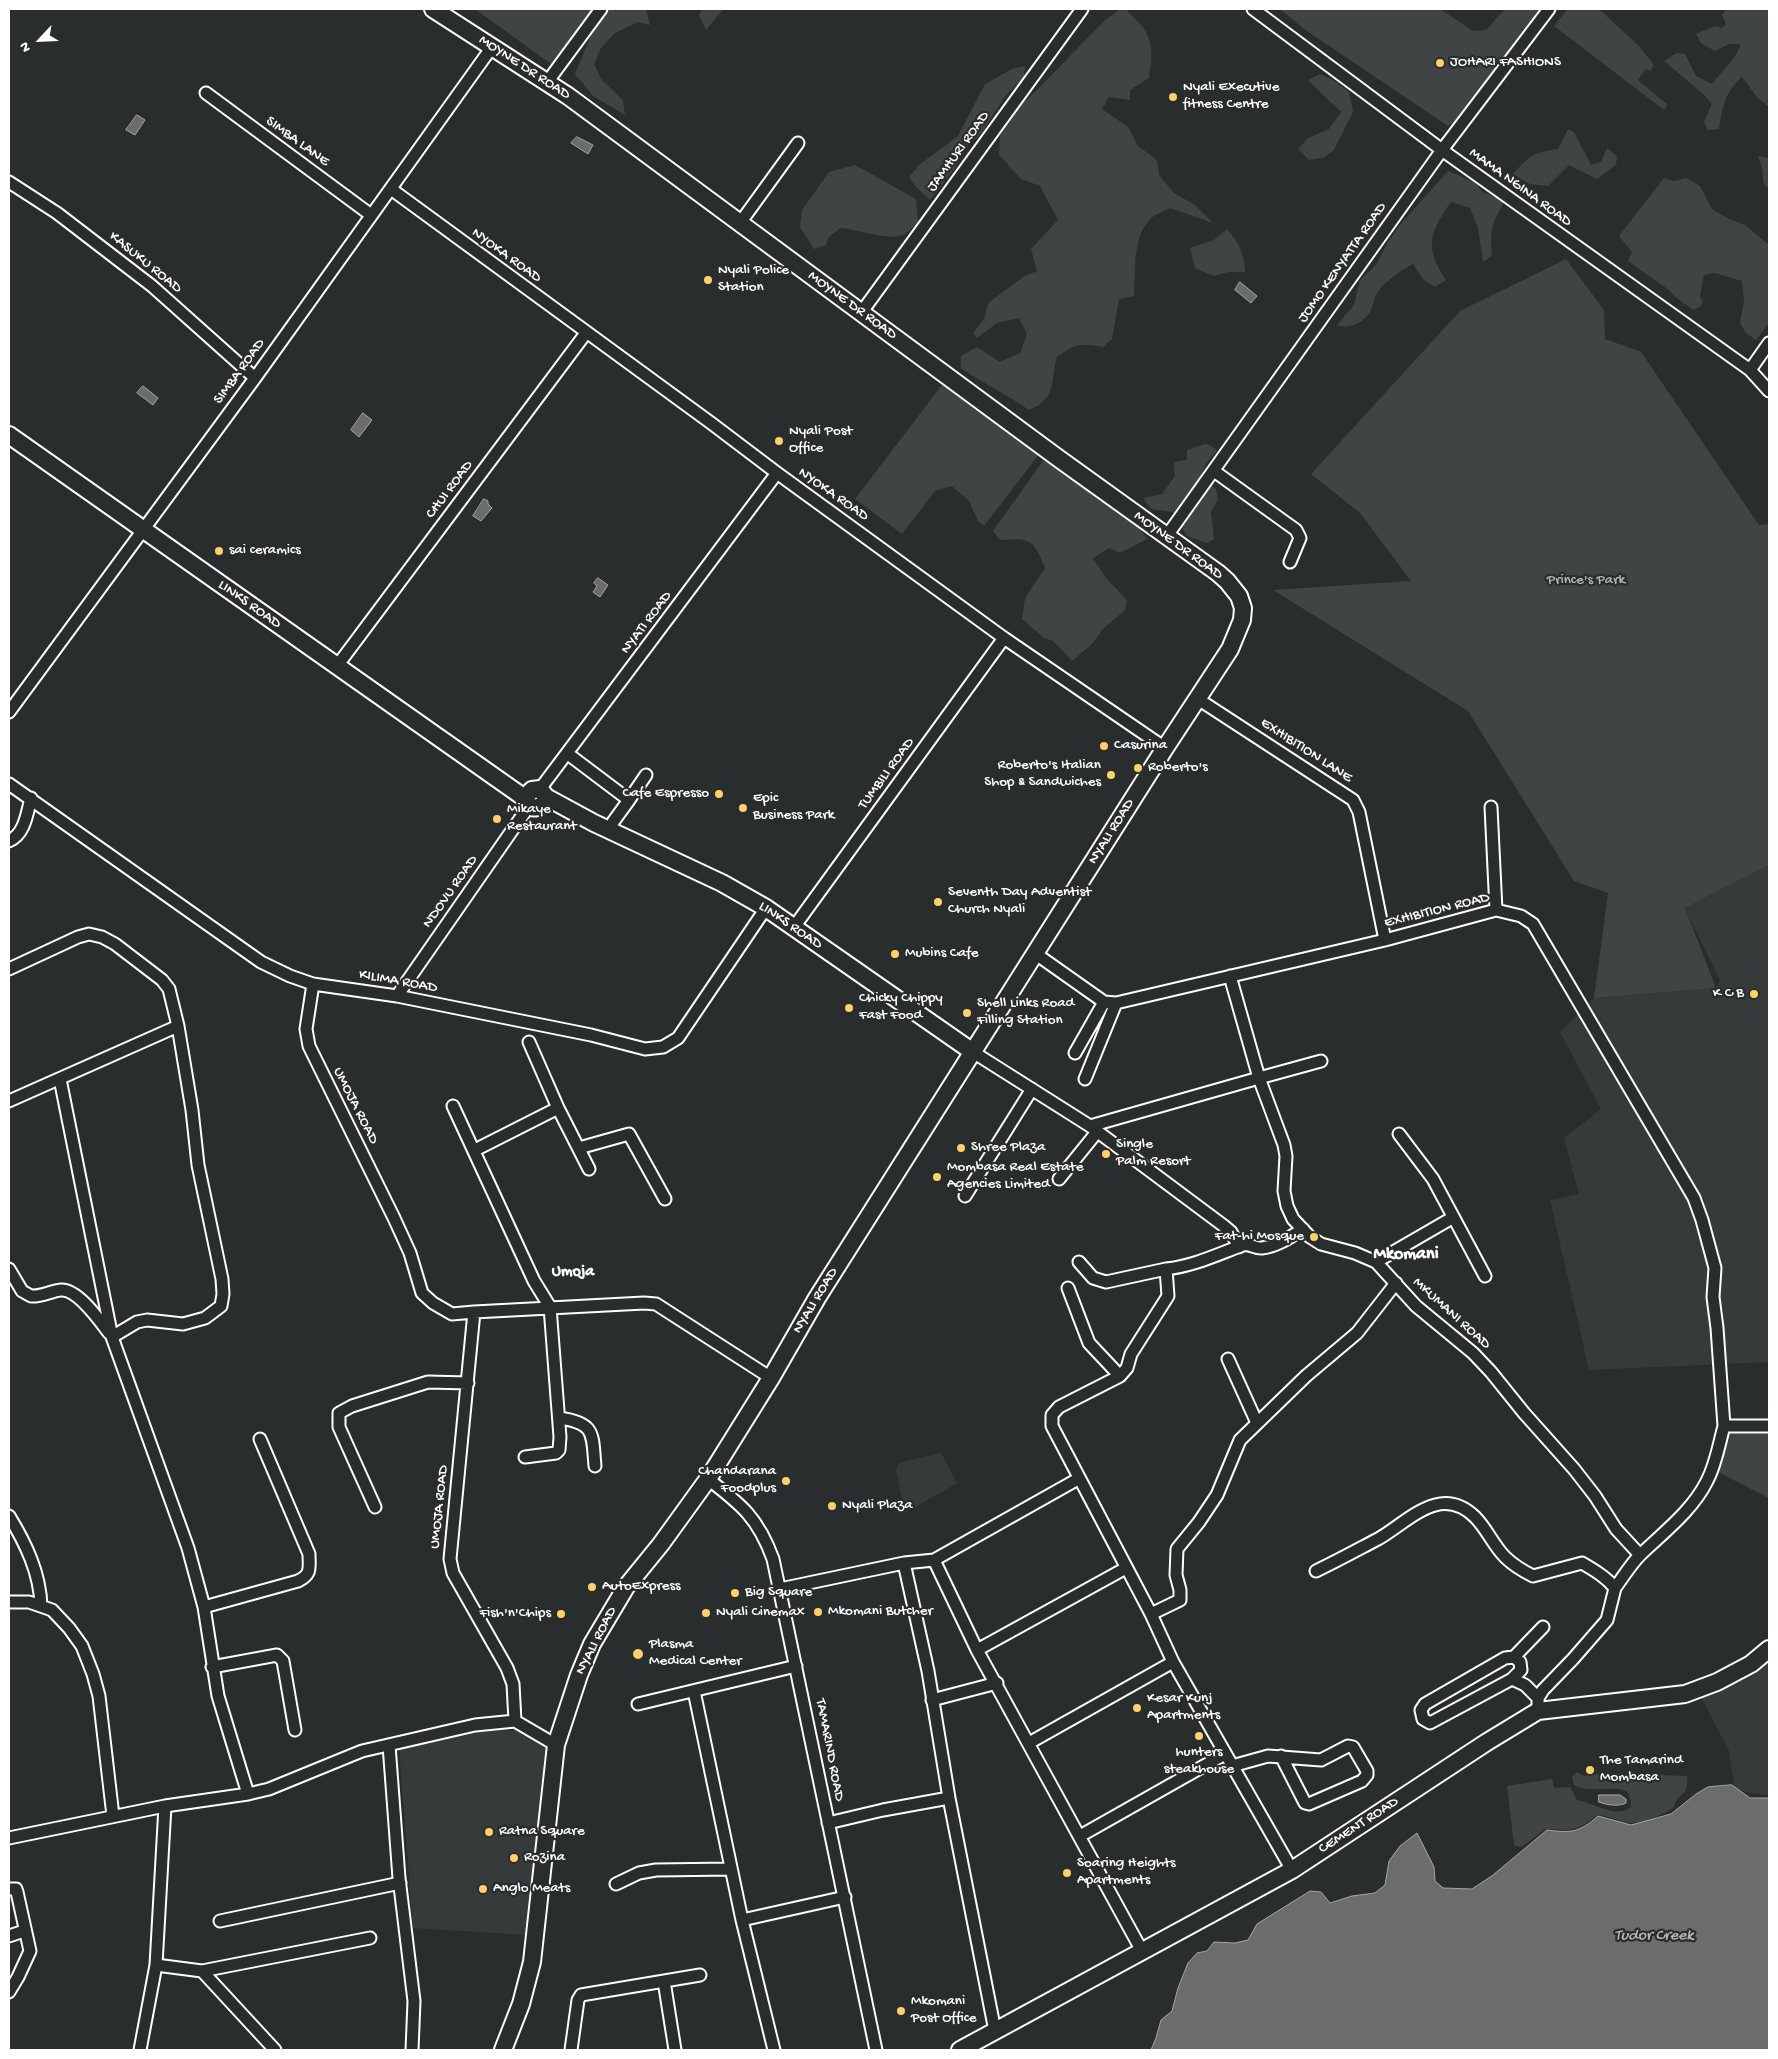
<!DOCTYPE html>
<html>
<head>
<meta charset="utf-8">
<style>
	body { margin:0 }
	#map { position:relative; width:1778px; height:2059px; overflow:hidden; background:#2a2d2e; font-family:"Gochi Hand",sans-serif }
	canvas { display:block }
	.frame { position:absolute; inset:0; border:10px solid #fff; pointer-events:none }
	.north { position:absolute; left:15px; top:15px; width:50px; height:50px; -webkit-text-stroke:4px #2a2d2e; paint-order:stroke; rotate:245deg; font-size:14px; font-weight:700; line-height:20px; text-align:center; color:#fff }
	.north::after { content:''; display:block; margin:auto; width:18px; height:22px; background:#fff; clip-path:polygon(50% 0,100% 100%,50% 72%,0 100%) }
</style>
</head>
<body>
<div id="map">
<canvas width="1778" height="2059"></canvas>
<div class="frame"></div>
<div class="north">N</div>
</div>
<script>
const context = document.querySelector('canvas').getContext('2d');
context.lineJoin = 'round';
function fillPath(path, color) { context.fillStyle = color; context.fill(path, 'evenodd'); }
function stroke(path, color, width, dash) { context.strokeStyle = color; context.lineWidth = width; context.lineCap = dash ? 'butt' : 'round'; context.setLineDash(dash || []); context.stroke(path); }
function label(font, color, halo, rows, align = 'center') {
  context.font = font + ' "Gochi Hand",sans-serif'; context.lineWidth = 4.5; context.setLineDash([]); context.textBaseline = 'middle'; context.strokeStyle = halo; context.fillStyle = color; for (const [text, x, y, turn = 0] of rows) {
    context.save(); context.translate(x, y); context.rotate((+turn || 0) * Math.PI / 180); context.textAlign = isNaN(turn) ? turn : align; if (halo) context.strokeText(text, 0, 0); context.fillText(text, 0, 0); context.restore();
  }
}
fillPath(new Path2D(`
	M1769,865V1362L1589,1370L1550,1200L1579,1194L1564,1138L1601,1109L1560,1032L1594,998L1716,988L1720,981L1685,908Z
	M941,1453L957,1483L905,1513L896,1470L898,1463Z
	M1769,1659V1794L1765,1795L1735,1790L1729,1751L1699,1693Z
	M463,1730L530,1731L547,1748L528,1935L413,1928L399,1747Z`), '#373a3b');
fillPath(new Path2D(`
	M475,9H595L557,61L551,64Z
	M602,9H646L650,25L638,22L615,33L601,48L594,64L601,79L623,100L625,115L593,96L575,74Z
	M702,9H723L706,30L699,15Z
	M1120,9H1125C1151,31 1155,44 1149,78L1130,90V100L1109,97L1102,109L1128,127L1138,146L1157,160L1159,175L1174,193L1195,205L1213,223L1170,208C1162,212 1152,215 1147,223C1132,242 1136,273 1134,296L1119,299L1112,339L1103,347C1080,343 1076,343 1057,357C1050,382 1057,399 1029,410C1007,394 983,384 961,368V356L977,347L1000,362L1020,353L1027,334L1019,318L997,323L977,338L973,333L984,319L988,303L1023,277L1037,271L1031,249L1058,220L1040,186L1021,179L999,155L1000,136L1023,103L1041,86L1104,21Z
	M1280,9H1440L1473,31L1486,30L1505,9H1539L1459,119L1448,126L1304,29Z
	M1568,9H1617L1600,10L1638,45L1654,65L1650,71L1646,69L1638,80L1668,105L1664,110L1554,26Z
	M1726,9H1769V107L1757,97L1742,77C1724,93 1723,107 1719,129L1708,130L1704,122L1712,104L1702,93L1664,61L1677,53L1685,54L1696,76L1712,84C1723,69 1735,61 1741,44H1729L1715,51L1701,43L1696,34L1715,26L1722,28L1726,24L1722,15Z
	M1025,66L1024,78L1006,95L980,135L966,147L955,168L930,200L915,186L909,177L919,165L958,136L985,84L1012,69Z
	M1320,74L1335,81L1349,92L1353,112L1334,150L1325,157L1309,160L1298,149L1308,138L1329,129L1341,112L1308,80Z
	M1568,129L1574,132L1591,165L1601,162L1607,148L1617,156L1616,165L1597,179L1569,165L1548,186L1530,184L1513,174C1529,156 1534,152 1558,149Z
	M1758,156L1769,158V188L1764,185L1762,168Z
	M855,165L916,199L918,222C914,226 908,233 903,235C888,241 858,229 840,228L829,237L826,245L814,249L800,227L802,210L829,172Z
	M1448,171L1476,183L1482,192L1504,200C1502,208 1498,212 1495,219C1490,229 1491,244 1492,256L1483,262L1478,228L1470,208L1451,202C1429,233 1424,247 1446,280L1435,287L1424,280L1413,264C1401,270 1385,281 1377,293C1374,299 1373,306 1370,312C1363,323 1349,330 1337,325L1354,305L1360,280L1376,265L1388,242L1399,226Z
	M1664,178L1674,181L1686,178L1700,186L1712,209L1729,219L1745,225L1769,245V323L1756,340L1746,333L1740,323L1744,301L1742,281L1715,273L1704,275L1700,296L1703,302L1700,307L1693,310L1674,296L1669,290L1628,261L1632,252L1619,236Z
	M1227,229C1240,245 1244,252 1245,272H1229L1214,276L1195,268L1190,248L1214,240Z
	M1566,259L1604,310L1605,339L1641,352L1759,525L1769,524V865L1685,908L1716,988L1594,998L1608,893L1574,881L1468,711L1273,590L1411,581L1360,513L1311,474L1460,311Z
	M945,381L1040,453L984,526L978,521L969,501L952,486L935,491L902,534L855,499Z
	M1205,444L1210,445L1217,451L1206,463L1201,476L1216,489L1218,499L1211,512L1214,539L1207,543L1187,536L1173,512L1151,509L1143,498L1162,494L1175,476L1174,462L1187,460V450Z
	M1045,458L1136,523L1147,539L1120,553L1109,548L1093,558L1106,578L1127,600L1125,610L1103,629L1092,644L1072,661L1053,641L1044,638L1022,619L1025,598L1045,568C1033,539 1031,538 1000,540L993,531Z
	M1724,1426L1769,1427V1498L1716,1471Z
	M1576,1772L1584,1776L1605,1773L1687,1776C1690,1797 1678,1792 1674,1807C1663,1815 1646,1822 1632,1823C1621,1823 1609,1815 1597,1815C1578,1831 1570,1831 1546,1829L1524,1845L1520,1847L1514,1845L1507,1786L1552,1779L1554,1788L1570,1787L1577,1800C1594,1803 1615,1819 1631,1807V1801L1627,1791C1609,1785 1590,1794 1574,1785L1572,1776L1575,1775Z`), '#414445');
const water = new Path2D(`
	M137,115L145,120L135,135L126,130Z
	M577,137L593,145L588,154L571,143Z
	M1240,282L1257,296L1251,303L1235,290Z
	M143,386L158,398L153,405L137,393Z
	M363,413L372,420L359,437L351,430Z
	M484,499L488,501V504L492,508L481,521L473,516Z
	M598,578L608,585L600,597L593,592L597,586L594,583Z
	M1732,1785L1750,1798H1769V2050H1151L1156,2038L1161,2020L1172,2011L1178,1988L1188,1963L1197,1953L1207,1951L1214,1942L1235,1943L1248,1940L1257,1924L1310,1891L1321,1892L1330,1903L1352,1896L1375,1893L1385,1885L1389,1861L1400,1846L1417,1833L1434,1867L1435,1881L1443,1888L1472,1889L1493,1875L1547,1830C1570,1833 1579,1833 1598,1816L1631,1825L1671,1814L1696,1794L1708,1787Z
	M1599,1795H1620L1626,1799V1803C1618,1807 1607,1805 1599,1802Z`);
fillPath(water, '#6a6c6d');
stroke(water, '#a6a7a7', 1);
const minor = new Path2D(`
	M1253,9L1442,150L1750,370L1769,391
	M548,81L601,9
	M206,93L371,215
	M9,182L57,213L152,286L255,378
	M391,189L711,423L777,473L1004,638L1165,748
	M740,223L798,143
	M861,313L1082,9
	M1750,370L1769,343
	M1214,471L1296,530L1300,538L1290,562
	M1166,537L1442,150L1549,9
	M337,666L586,333
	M1198,699L1353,800L1359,812L1385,940
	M9,712L255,378L492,47
	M568,754L629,800L613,822
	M9,784L261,962L290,976L313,984L397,996L591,1035L645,1049L663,1047L678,1038L766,908
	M540,789L777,473
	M629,800L646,775
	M1491,807L1496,910
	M9,841C25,834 27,813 31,798
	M794,927L1004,638
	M1036,954L1104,1002L1116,1003L1385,940L1496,910L1521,916L1533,924L1694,1198L1702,1220L1715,1268L1713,1297L1717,1328L1724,1426
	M9,969L78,937L89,934L102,937L115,944L162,980L169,989L178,1026L192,1110L198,1165L222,1279L223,1294L221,1306L205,1318L183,1324L147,1320L137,1322L112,1337L188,1548L204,1607L218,1696L248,1794
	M313,984L306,1029L309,1046L394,1218L410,1253L422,1293L433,1303L452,1314L474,1312
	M397,996L529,806
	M529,1042L558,1108L589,1169
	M973,1052L1090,1126L1259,1078L1230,976
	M1075,1053L1104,1002
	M1321,1061L1259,1078L1284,1145L1286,1156L1284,1191L1287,1206L1293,1219L1310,1237L1321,1244L1355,1253L1376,1262L1416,1306L1473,1353L1491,1372L1524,1413L1574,1469L1595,1496L1616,1529L1640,1555
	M60,1079L112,1337
	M1085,1079L1116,1003
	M9,1101L178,1026
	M453,1106L534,1281L550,1307L560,1437L559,1450L556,1453L525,1457
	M1090,1126L1224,1226L1231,1232L1239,1247
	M1399,1134L1433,1179L1485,1276
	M579,1148L629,1134L665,1199
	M475,1150L558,1108
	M1059,1179L1097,1132
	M965,1196L1032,1089
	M1079,1262L1093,1278L1106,1282L1166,1269
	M1376,1262L1452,1218
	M9,1269L22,1291L31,1296C41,1297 51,1291 61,1290C78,1289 100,1321 109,1333
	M1068,1288L1089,1343L1120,1376
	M1228,1359L1257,1423
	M559,1418C596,1423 592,1434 595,1466
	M708,1479C742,1505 758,1518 773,1559L876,2050
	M375,1507L339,1427V1413L352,1406L428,1382L468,1383
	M9,1516C26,1544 40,1573 41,1606
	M934,1560L977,1650L1142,1951
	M904,1563L928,1671L949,1798L995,2031
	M1316,1571C1337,1561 1357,1550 1378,1539C1408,1522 1440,1483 1475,1517C1487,1529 1493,1545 1505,1557C1513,1565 1523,1571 1533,1576L1582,1563C1594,1570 1606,1577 1615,1588L1607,1620L1573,1659L1543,1690L1538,1698V1711
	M1615,1588C1623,1577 1631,1564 1640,1555C1664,1532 1692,1511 1707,1481C1716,1464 1719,1444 1724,1426H1769
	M780,1589L904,1563L934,1560L1078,1479
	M9,1602H29L52,1610L69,1628L82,1646L93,1674L99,1696L113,1816
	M204,1607L298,1581C312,1574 309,1568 309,1554L260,1439
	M1151,1614L1180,1600V1590L1176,1575L1177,1549L1199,1522L1217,1495L1240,1440L1306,1376L1357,1333L1396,1283
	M977,1650L1126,1568
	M1514,1657L1543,1627
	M212,1667L277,1655L283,1661L295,1730
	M1512,1679L1521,1670L1520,1662L1514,1657L1505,1658L1425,1704L1421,1710L1423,1719L1430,1723L1512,1679L1525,1685L1538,1698
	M694,1691L742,1920L774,2050
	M932,1700L997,1683
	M638,1704L796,1666
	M515,1721L513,1684L507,1668L453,1573L450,1559L474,1312L644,1303L656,1304L771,1378
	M1029,1743L1173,1662
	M389,1745L399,1878L414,2001L412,2050
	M1232,1766L1268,1756L1321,1760L1348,1746L1353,1747L1367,1771V1775L1362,1781L1309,1804L1305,1803L1281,1756
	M828,1823L883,1810L949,1798
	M1080,1836L1225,1754
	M9,1838L165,1806L248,1794L269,1789L362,1751L475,1725L515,1721L556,1745
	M1292,1870L1173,1662L1151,1614L1052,1426V1415L1059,1407L1120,1376L1127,1368L1131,1354L1168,1296L1166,1269C1194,1266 1218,1254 1243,1245C1250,1243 1255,1249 1262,1248C1278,1246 1290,1237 1303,1229
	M616,1884L639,1873L656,1870L731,1869
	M9,1889H16L17,1892L30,1951L18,1977L9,1992
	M742,1920L845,1897
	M220,1921L400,1883
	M9,1936L24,1931
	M156,1965L202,1971L275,2050
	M202,1971L370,1938
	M664,1981L675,2050
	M140,2050L156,1965L165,1806
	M571,2050L578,2000L581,1995L700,1975`);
const secondary = new Path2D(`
	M433,9L568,96L1058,458L1218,573L1227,581L1239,596L1243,608L1242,620L1230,649L1165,748L817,1298L771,1378L708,1479L661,1544L626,1587L592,1644L579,1675L556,1745L532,1962L521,2004L503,2050
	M9,435L526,799
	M546,797L545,803C532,815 519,801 532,790L540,789L546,797L594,823L722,883L766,908L973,1052
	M960,2050L1292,1870L1487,1742L1538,1711L1685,1694L1717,1682L1751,1664L1769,1649`);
stroke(minor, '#fff', 15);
stroke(secondary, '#fff', 20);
stroke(minor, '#2a2d2e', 11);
stroke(secondary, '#2a2d2e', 16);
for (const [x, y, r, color] of [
	[1440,63,5,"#ffd166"],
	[1173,97,5,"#ffd166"],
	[708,280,5,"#ffd166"],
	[779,441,5,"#ffd166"],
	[219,551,5,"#ffd166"],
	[1104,746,5,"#ffd166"],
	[1138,768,5,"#ffd166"],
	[1111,775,5,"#ffd166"],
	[719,794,5,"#ffd166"],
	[743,808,5,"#ffd166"],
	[497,819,5,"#ffd166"],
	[938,902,5,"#ffd166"],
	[895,954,5,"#ffd166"],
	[1754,994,5,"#ffd166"],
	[849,1008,5,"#ffd166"],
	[967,1013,5,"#ffd166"],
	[961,1148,5,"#ffd166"],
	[1106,1154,5,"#ffd166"],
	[937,1177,5,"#ffd166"],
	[1314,1237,5,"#ffd166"],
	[786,1481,5,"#ffd166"],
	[832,1506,5,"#ffd166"],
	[592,1587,5,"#ffd166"],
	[735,1593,5,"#ffd166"],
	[818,1612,5,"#ffd166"],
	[706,1613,5,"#ffd166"],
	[561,1614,5,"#ffd166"],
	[638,1654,6,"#ffd166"],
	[1137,1708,5,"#ffd166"],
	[1199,1736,5,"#ffd166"],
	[1590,1770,5,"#ffd166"],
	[489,1832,5,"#ffd166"],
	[514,1858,5,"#ffd166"],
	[1067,1873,5,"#ffd166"],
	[483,1889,5,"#ffd166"],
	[901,2011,5,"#ffd166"]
]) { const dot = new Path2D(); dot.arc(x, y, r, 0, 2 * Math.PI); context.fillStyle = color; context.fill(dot); stroke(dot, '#2a2d2e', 2); }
label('15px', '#fff', '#2a2d2e', [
	["JOHARI FASHIONS",1450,63],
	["Nyali Executive",1183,88],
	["fitness Centre",1183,105],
	["Nyali Police",718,271],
	["Station",718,288],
	["Nyali Post",789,432],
	["Office",789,449],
	["sai ceramics",229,551],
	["Casurina",1114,746],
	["Roberto's Italian",1101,766,"right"],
	["Shop & Sandwiches",1101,783,"right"],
	["Roberto's",1148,768],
	["Cafe Espresso",709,794,"right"],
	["Epic",753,799],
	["Business Park",753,816],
	["Mikaye",507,810],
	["Restaurant",507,827],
	["Seventh Day Adventist",948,893],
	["Church Nyali",948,910],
	["Mubins Cafe",905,954],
	["K C B",1744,994,"right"],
	["Chicky Chippy",859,999],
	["Fast Food",859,1016],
	["Shell Links Road",977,1004],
	["Filling Station",977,1021],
	["Single",1116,1145],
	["Palm Resort",1116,1162],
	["Shree Plaza",971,1148],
	["Mombasa Real Estate",947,1168],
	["Agencies Limited",947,1185],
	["Fat-hi Mosque",1304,1237,"right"],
	["Chandarana",776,1472,"right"],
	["Foodplus",776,1489,"right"],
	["Nyali Plaza",842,1506],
	["AutoExpress",602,1587],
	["Big Square",745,1593],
	["Mkomani Butcher",828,1612],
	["Nyali Cinemax",716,1613],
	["Fish'n'Chips",551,1614,"right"],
	["Plasma",649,1645],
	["Medical Center",649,1662],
	["Kesar Kunj",1147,1699],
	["Apartments",1147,1716],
	["hunters",1199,1753,"center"],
	["steakhouse",1199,1770,"center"],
	["The Tamarind",1600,1761],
	["Mombasa",1600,1778],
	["Ratna Square",499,1832],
	["Rozina",524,1858],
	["Soaring Heights",1077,1864],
	["Apartments",1077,1881],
	["Anglo Meats",493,1889],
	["Mkomani",911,2002],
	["Post Office",911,2019]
], 'left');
label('15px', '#fff', '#2a2d2e', [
	["MOYNE DR ROAD",524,68,33],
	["SIMBA LANE",297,142,36],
	["JAMHURI ROAD",959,152,-54],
	["MAMA NGINA ROAD",1520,188,36],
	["NYOKA ROAD",506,256,36],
	["KASUKU ROAD",145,263,39],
	["JOMO KENYATTA ROAD",1343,263,-55],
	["MOYNE DR ROAD",852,306,36],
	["SIMBA ROAD",240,372,-54],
	["CHUI ROAD",450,490,-53],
	["NYOKA ROAD",833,495,35],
	["MOYNE DR ROAD",1178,546,36],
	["LINKS ROAD",249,605,35],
	["NYATI ROAD",647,623,-53],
	["EXHIBITION LANE",1306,751,33],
	["TUMBILI ROAD",887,774,-54],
	["NYALI ROAD",1112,832,-58],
	["NDOVU ROAD",451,892,-55],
	["EXHIBITION ROAD",1437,911,-14],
	["LINKS ROAD",790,926,34],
	["KILIMA ROAD",398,982,10],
	["UMOJA ROAD",355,1106,63],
	["NYALI ROAD",816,1301,-59],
	["MKUMANI ROAD",1451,1314,42],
	["UMOJA ROAD",440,1507,-84],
	["NYALI ROAD",597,1641,-63],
	["TAMARIND ROAD",829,1750,79],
	["CEMENT ROAD",1359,1826,-33]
]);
label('15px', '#b3b4b5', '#2a2d2e', [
	["Prince's Park",1586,581]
]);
label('bold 16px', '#fff', '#2a2d2e', [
	["Umoja",573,1273]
]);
label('italic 16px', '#b4b6b6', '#2a2d2e', [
	["Tudor Creek",1654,1937]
]);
label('bold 18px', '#fff', '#2a2d2e', [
	["Mkomani",1406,1255]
]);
</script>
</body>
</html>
